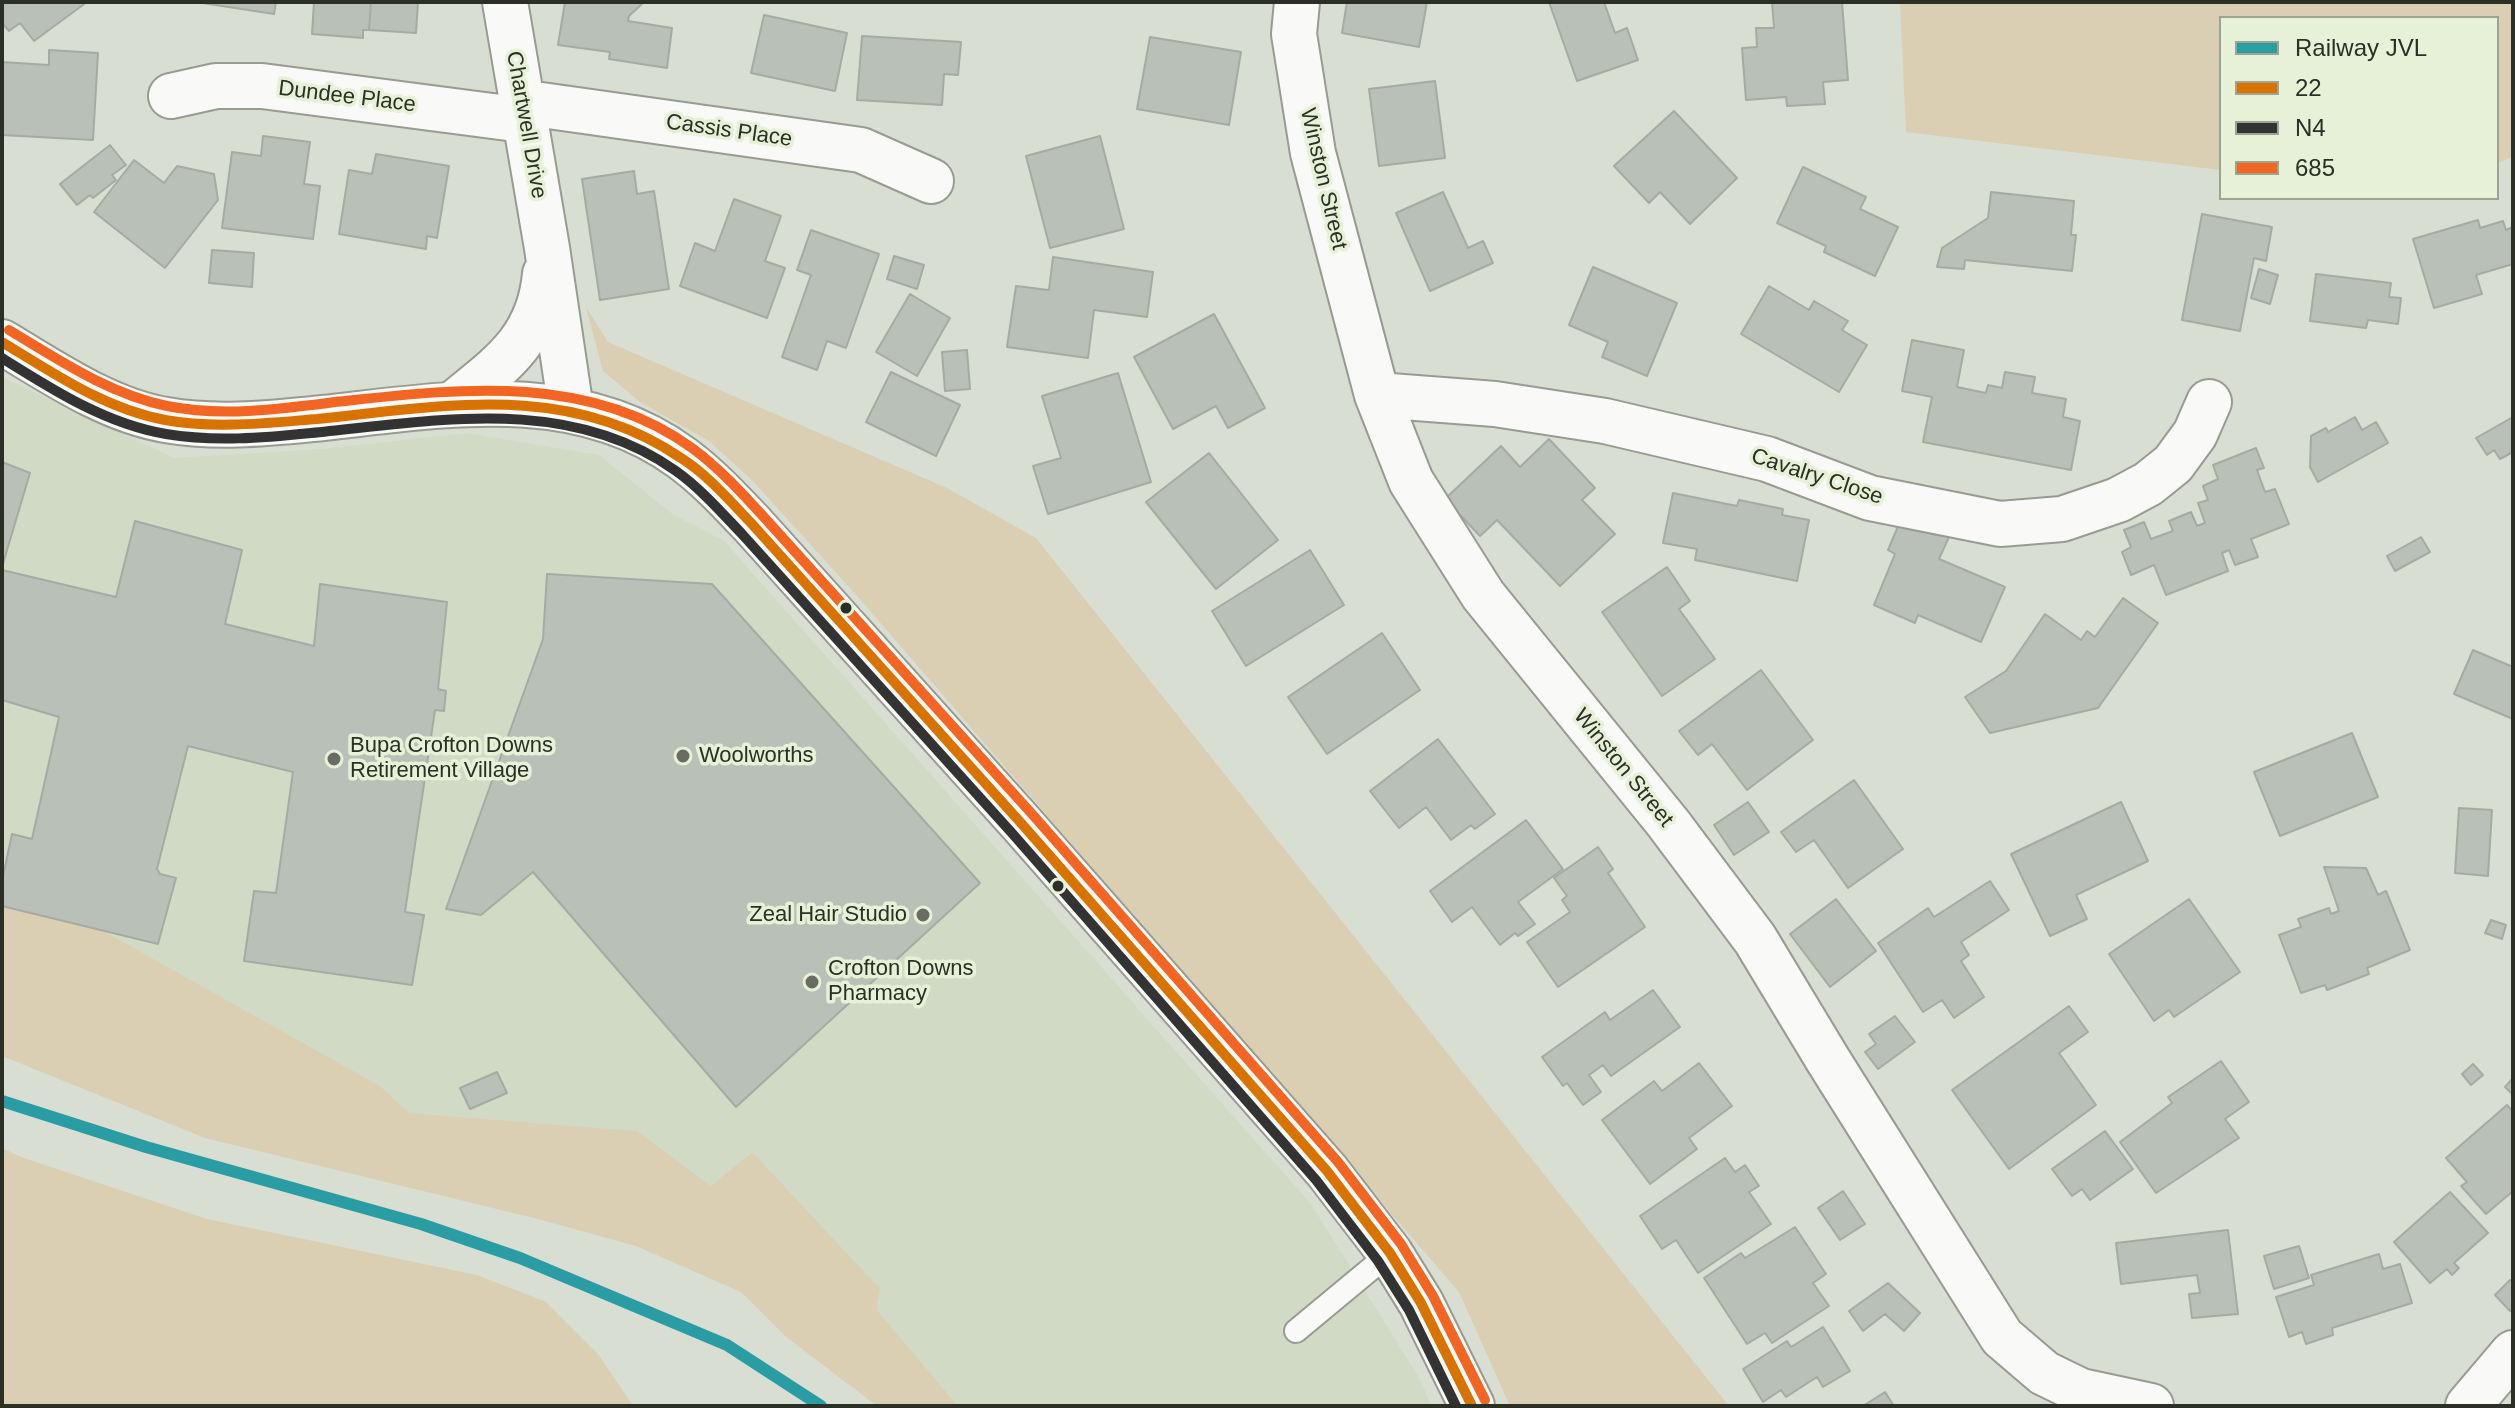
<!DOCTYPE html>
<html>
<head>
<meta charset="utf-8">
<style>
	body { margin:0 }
	#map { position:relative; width:2515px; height:1408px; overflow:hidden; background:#d8ded1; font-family:Arial,sans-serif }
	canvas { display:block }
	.frame { position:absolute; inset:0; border:4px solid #2b2f26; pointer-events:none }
	.legend { position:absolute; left:2219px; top:16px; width:280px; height:184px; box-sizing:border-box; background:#e6f1d8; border:2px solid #9ba391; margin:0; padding:10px 14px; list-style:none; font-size:24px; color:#2b2f26 }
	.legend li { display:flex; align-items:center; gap:16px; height:40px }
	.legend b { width:40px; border:2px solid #9ba391 }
</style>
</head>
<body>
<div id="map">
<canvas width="2515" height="1408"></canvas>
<div class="frame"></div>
<ul class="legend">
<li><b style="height:10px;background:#2a9da4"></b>Railway JVL</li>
<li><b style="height:10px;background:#d97300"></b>22</li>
<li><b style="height:10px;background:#333"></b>N4</li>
<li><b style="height:10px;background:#f26522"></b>685</li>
</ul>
</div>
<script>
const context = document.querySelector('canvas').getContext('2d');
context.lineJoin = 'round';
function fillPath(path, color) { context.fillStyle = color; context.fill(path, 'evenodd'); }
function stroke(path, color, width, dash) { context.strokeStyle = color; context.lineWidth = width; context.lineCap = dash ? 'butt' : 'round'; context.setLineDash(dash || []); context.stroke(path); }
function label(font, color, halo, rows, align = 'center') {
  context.font = font + ' Arial,sans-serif'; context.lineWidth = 7; context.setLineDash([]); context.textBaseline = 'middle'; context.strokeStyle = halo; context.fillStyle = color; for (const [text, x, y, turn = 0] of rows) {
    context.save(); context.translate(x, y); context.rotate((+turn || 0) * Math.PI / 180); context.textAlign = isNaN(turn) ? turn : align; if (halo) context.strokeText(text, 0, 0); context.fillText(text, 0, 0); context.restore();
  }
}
fillPath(new Path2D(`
	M2,377L174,458L322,449L466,433L599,455L671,513L724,541L1311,1204L1421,1381L1431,1406H958L876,1309L751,1152L711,1187L637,1131L409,1113L380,1086L2,874Z`), '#d1dac4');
fillPath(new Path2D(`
	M1900,2H2513V157L2497,163V18H2221V170L1906,132Z
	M586,307L608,342L947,488L1036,538L1729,1406H1510L1459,1292L859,598L752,480L709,441L640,402L603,371Z
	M2,874L380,1086L409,1113L637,1131L711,1186L752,1152L880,1289L876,1309L958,1406H877L785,1336L741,1292L636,1246L538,1219L205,1138L2,1056Z
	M2,1148L21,1157L207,1219L477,1275L546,1302L598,1354L633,1406H2Z`), '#daceb3');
const building = new Path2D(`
	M2,2H87L34,41L20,23L9,31L2,23Z
	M196,2H276L274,14Z
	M314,2H371L369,30H363V38L312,34Z
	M371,2H418L416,33L369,30Z
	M565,2H644L629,16L628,21L672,28L667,68L609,59L610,52L558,45Z
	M1347,2H1427L1419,47L1342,33Z
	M1549,2H1604L1615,33L1627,28L1638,60L1577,81Z
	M1772,2H1842L1848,80L1823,82L1825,104L1787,106L1786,97L1746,100L1742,48L1757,47L1756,28H1774Z
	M764,15L847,33L835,91L751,73Z
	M862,36L961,42L958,75L944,74L942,105L857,100Z
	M1150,37L1241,52L1229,125L1137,109Z
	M49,50L98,53L93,140L2,135V62L49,65Z
	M1435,81L1445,158L1379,166L1369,89Z
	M1674,111L1737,178L1690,224L1660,192L1649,203L1614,166Z
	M263,136L310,142L304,184L320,186L313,239L222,228L232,152L261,156Z
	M1100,136L1124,229L1050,248L1026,156Z
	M110,145L126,165L112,175L116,180L93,198L90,195L77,205L60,184Z
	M376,154L449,166L437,238L427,236L426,249L339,234L349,170L372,174Z
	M134,160L164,183L177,166L214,174L218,200L165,268L94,212Z
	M1803,167L1866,197L1860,209L1898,227L1875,276L1824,252L1826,246L1777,223Z
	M634,171L637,194L654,191L669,289L600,300L582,179Z
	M1443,192L1468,248L1483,241L1493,263L1430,291L1396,213Z
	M1991,192L2074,201L2071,235H2076L2072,271L1965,260L1964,269L1937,267L1942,248L1988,218Z
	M734,199L781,216L765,261L785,268L767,318L680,286L695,243L715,251Z
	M2202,214L2272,227L2266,261L2254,258L2240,331L2182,320Z
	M2478,220L2480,228L2503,221L2506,230L2513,227V264L2476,275L2482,294L2434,308L2413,239Z
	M811,230L879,254L846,348L827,341L817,370L782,357L811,275L797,270Z
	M212,250L254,253L252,287L209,283Z
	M894,256L924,265L917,289L887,279Z
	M1053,257L1153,272L1147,317L1094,310L1088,358L1007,347L1016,286L1049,290Z
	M1593,267L1677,303L1647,376L1602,357L1608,342L1569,325Z
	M2259,269L2278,275L2270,304L2251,298Z
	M2316,274L2391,283L2389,297L2401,298L2398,324L2368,320L2366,328L2310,321Z
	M1769,286L1809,310L1814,301L1848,321L1842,330L1867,345L1839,392L1741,334Z
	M910,294L950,318L917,376L876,352Z
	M1214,314L1265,408L1228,428L1216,406L1173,429L1134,357Z
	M1912,340L1964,350L1957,387L1986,393L1988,385L2002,388L2005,372L2035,377L2032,393L2066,399L2063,417L2080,421L2071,470L1923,442L1932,397L1902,391Z
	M967,350L970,389L945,391L942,352Z
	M891,372L960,405L936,456L866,422Z
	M1118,373L1151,482L1048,514L1033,466L1061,458L1042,396Z
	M2355,417L2362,430L2376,422L2388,443L2318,482L2310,467L2311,436L2326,428L2328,432Z
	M2513,417V452L2500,459L2494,450L2487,455L2476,438Z
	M1549,439L1595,488L1582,500L1615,534L1560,586L1497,520L1480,536L1445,499L1501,446L1520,467Z
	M2256,448L2264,468L2257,470L2265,492L2275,489L2289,524L2251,539L2258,557L2235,565L2229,550L2222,553L2228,571L2166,595L2154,565L2131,575L2122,552L2131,547L2124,530L2144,522L2151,539L2173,531L2169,521L2191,512L2197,526L2205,523L2198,503L2208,500L2203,486L2218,479L2213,465Z
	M1209,453L1278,540L1216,589L1146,502Z
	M2,462L30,473L2,567Z
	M1673,493L1737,506L1739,500L1783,509L1782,515L1809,520L1797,581L1695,560L1697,549L1663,543Z
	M1902,517L1949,537L1939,559L2005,587L1981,642L1918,615L1915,623L1874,605L1895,554L1888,550Z
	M135,521L242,550L225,624L314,646L320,584L447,602L438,689L446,691L444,711L435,710L405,912L424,915L412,985L244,961L254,891L276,893L293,772L188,746L157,869L160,874L176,878L158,944L2,906V881L12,834L32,839L59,717L2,700V570L116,597Z
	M2421,537L2430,552L2395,571L2387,556Z
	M1310,550L1344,605L1246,666L1212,611Z
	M1667,567L1690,601L1679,609L1715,659L1662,696L1602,612Z
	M547,574L712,584L980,883L736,1107L533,872L481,915L446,909L543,639Z
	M2123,598L2158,623L2098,708L1990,733L1965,697L2006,671L2045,614L2081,640L2087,631L2095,637Z
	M1382,633L1420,690L1327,754L1288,697Z
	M2473,650L2513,667V719L2454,694Z
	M1761,670L1813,740L1747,790L1712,744L1698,755L1679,731Z
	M2352,733L2378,797L2280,836L2254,772Z
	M1438,739L1495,814L1475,829L1471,825L1451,840L1426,807L1399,828L1370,791Z
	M1854,780L1903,849L1848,888L1814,840L1796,852L1781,832Z
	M1748,802L1769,832L1734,855L1714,825Z
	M2121,802L2148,861L2076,895L2087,919L2050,936L2011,854Z
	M2459,808L2492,810L2488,876L2455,873Z
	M1526,820L1563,869L1518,902L1535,924L1518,936L1515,933L1500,945L1472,907L1452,922L1430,891Z
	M1598,847L1613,869L1608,873L1645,927L1558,987L1527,942L1570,912L1562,900L1567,896L1554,878Z
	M2324,867L2366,868L2378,895L2386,891L2410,950L2367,968L2369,974L2327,990L2325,985L2301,993L2279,935L2301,927L2298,919L2329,908L2331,914L2339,911Z
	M1990,881L2009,910L1961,942L1969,955L1961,961L1984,997L1954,1018L1942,1000L1923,1012L1878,943L1928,908L1934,917Z
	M1836,899L1876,951L1830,987L1790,934Z
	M2189,899L2240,972L2174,1017L2169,1010L2154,1021L2109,954Z
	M2491,920L2506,925L2502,939L2485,933Z
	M1653,990L1680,1027L1611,1076L1603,1065L1589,1075L1601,1092L1583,1105L1567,1083L1563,1086L1542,1057L1605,1012L1610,1020Z
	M2069,1006L2088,1032L2059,1053L2096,1105L2009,1169L1952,1090Z
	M1895,1016L1915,1042L1878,1069L1865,1052L1876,1044L1869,1034Z
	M2221,1061L2249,1102L2225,1119L2239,1138L2156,1193L2120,1142L2172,1103L2168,1097Z
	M1699,1063L1732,1106L1689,1138L1697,1149L1650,1184L1602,1120L1654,1081L1662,1091Z
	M2473,1064L2483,1075L2471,1085L2462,1074Z
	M497,1072L507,1093L470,1109L460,1088Z
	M2513,1078V1095L2505,1087Z
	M2507,1105L2513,1112V1191L2486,1214L2461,1186L2467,1182L2446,1158Z
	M2105,1131L2133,1169L2090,1200L2082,1189L2072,1196L2052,1169Z
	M1725,1158L1735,1172L1745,1165L1759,1186L1749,1192L1771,1224L1698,1273L1676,1240L1662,1249L1640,1216Z
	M1843,1191L1865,1224L1840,1240L1818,1208Z
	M2450,1192L2488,1233L2454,1263L2459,1268L2452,1275L2447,1269L2430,1283L2394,1242Z
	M1795,1227L1826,1274L1813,1283L1829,1306L1772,1343L1765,1333L1747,1344L1704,1278L1741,1253L1745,1258Z
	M2228,1230L2238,1314L2192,1318L2189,1294L2200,1293L2197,1275L2121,1284L2116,1243Z
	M2299,1246L2309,1278L2274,1289L2264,1256Z
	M2379,1254L2383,1269L2400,1264L2412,1303L2332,1328L2333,1335L2306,1344L2302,1332L2289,1337L2276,1297L2314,1285L2311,1275Z
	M2510,1280L2513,1282V1308L2510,1311L2495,1295Z
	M1888,1283L1920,1313L1904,1331L1885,1314L1863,1331L1849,1311Z
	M1823,1327L1850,1371L1823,1387L1817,1377L1786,1397L1781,1390L1763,1402L1743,1369L1787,1341L1791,1347Z
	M1885,1392L1894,1406H1863Z`);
fillPath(building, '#b9c0b7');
stroke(building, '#a5aba3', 2);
const lane = new Path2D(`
	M1296,1331L1390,1253`);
const street = new Path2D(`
	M505,2L547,248L571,410
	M1297,2L1294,34L1313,153L1377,395L1411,481L1483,595L1668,823L1755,939L1828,1060L2002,1337L2044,1373L2081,1391L2151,1406
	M171,96L216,86H262L523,120
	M520,102L861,150L931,181
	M1377,395L1495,404L1605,421L1767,459L1870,498L2000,524L2062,519L2118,500L2148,484L2173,464L2195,434L2209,402
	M453,404C501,365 539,340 545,274
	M2468,1406L2513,1353`);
const secondary = new Path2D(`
	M2,342C52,372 107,410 166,420C218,429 270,423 323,418C443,405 576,380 682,458C708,477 730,501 752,524L1021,823L1327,1171L1390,1253L1421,1303L1472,1406`);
stroke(lane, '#979b91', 26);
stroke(street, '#979b91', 48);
stroke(secondary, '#979b91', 48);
stroke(lane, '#f9faf8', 22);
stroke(street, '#f9faf8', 44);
stroke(secondary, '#f9faf8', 44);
stroke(new Path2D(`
	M2,342C53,373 105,409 165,420C215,429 267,423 317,419C444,406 568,381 681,458C708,475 730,501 752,524L1021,823L1327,1171L1390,1253L1421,1303L1472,1406`), '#d97300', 10);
stroke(new Path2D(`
	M2,358C53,390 106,424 166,434C214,442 263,438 311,433C434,421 568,394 676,471C700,488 721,512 742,534L1011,832L1316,1180L1378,1261L1409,1310L1456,1406`), '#333', 10);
stroke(new Path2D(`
	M9,330C59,360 109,394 167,406C222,417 280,409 335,402C457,389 587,372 692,448C718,467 740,491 762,515L1032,814L1338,1162L1401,1244L1433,1296L1485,1400`), '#f26522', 10);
stroke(new Path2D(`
	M2,1101L146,1147L421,1224L520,1258L727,1345L821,1406`), '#2a9da4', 12);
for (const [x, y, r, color] of [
	[846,608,7,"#2b2f26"],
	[683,756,8,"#686c62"],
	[334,759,8,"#686c62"],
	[1058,886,7,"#2b2f26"],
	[923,915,8,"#686c62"],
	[812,982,8,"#686c62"]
]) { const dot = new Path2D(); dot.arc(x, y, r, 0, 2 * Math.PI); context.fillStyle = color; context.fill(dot); stroke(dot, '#e6f1d8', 3); }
label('22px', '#2b2f26', '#e6f1d8', [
	["Dundee Place",347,97,7],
	["Chartwell Drive",526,125,80],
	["Cassis Place",729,131,8],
	["Winston Street",1323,179,77],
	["Cavalry Close",1817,477,18],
	["Winston Street",1623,768,51]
]);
label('22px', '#2b2f26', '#e6f1d8', [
	["Bupa Crofton Downs",350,746],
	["Retirement Village",350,771],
	["Woolworths",699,756],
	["Zeal Hair Studio",907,915,"right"],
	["Crofton Downs",828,969],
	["Pharmacy",828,994]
], 'left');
</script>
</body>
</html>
